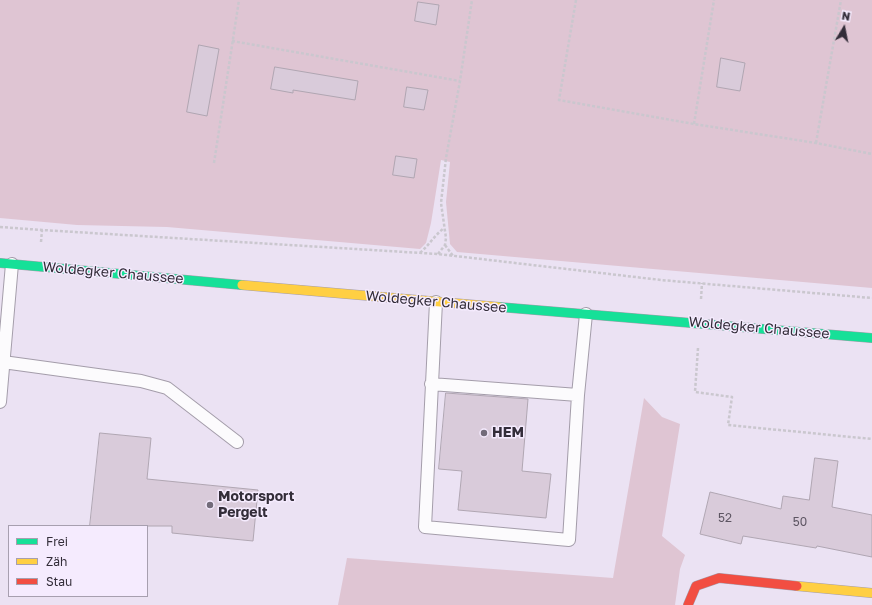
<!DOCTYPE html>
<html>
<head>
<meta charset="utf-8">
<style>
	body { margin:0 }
	#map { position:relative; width:872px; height:605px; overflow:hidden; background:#ebe2f3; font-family:"Golos Text",sans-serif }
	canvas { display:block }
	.legend { position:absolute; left:8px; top:525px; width:140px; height:72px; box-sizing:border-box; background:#f5ebfe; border:1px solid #a79faf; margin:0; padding:5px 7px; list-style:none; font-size:12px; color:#332d39 }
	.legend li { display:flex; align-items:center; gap:8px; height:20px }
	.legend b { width:20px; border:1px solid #a79faf }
	.north { position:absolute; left:824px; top:8px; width:40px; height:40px; -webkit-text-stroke:3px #f5ebfe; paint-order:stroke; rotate:10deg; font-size:11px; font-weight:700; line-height:16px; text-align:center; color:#332d39 }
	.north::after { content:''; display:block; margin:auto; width:14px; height:18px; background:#332d39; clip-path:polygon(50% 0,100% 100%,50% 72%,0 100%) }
</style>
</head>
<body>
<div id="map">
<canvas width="872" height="605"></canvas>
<ul class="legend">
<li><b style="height:5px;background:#16e098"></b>Frei</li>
<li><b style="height:5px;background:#ffcf43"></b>Zäh</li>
<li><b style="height:5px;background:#f24e42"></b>Stau</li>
</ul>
<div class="north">N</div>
</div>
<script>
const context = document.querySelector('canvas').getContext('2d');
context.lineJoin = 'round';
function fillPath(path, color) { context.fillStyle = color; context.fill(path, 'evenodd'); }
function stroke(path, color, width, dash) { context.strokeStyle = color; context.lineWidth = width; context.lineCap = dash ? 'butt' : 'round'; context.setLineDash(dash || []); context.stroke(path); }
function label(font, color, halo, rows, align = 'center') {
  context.font = font + ' "Golos Text",sans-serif'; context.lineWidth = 3; context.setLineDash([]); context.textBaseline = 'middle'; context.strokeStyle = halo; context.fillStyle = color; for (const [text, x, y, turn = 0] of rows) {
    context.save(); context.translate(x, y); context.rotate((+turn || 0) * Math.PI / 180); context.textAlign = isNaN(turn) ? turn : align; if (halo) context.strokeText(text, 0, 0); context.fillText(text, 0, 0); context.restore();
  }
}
fillPath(new Path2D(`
	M0,0H872V288L457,252L450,244L446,202L450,162L441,160L431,223L426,243L420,249L167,227L77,225L0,218Z
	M644,398L662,417L680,424L662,536L685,555L680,569L675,605H338L347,558L613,578Z`), '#dfc5d3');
const building = new Path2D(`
	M418,2L439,5L436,25L415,21Z
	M199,45L219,49L207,116L187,112Z
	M721,58L745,63L740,91L717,87Z
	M275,67L358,81L355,100L293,90V93L271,89Z
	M407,87L428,90L424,110L404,107Z
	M396,156L417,159L414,178L393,175Z
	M446,393L528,399L522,471L551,474L546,518L458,510L462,471L439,469Z
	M100,433L151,438L147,479L258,490L253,541L172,533V526H90Z
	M815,458L838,461L832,507L872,515V557L817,546L816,548L743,536L741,544L700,534L710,492L781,509L783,496L809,500Z`);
fillPath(building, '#d9cbda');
stroke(building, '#b0a6b2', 1);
const lane = new Path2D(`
	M436,302L425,527L569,540L578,395L586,314
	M3,362L141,381L167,388L237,442
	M431,384L578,395
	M0,402L12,264`);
const fast = new Path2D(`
	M0,263L242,285
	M499,307L872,338`);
const slow = new Path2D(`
	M242,285L499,307
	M797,586L872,593`);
const jam = new Path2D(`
	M688,605L696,586L719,578L797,586`);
stroke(lane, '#a49daa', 14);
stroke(fast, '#a49daa', 10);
stroke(slow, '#a49daa', 10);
stroke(jam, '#a49daa', 10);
stroke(new Path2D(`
	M576,0L559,100L694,124L816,143L872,154
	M232,41L460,81
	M694,124L714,0
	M816,143L841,0
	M214,163L239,0
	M0,227L42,230L438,254L661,280L872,298
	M41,242L42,230
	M445,245L453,256
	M420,253C429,245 434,236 444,228
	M438,254L445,245L446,238L441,203L446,158L460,81L472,0
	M701,299L702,283
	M698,348L695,392L732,397L728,425L872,439`), '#cac7ce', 2.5, [3, 2]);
stroke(lane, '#fcfbfd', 12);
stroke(fast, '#16e098', 9);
stroke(slow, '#ffcf43', 9);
stroke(jam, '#f24e42', 9);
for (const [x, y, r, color] of [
	[484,433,4,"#736c7a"],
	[210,505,4,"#736c7a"]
]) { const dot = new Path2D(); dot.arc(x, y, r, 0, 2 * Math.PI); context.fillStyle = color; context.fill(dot); stroke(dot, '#f5ebfe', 1.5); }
label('12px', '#5d5562', null, [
	["52",725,518],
	["50",800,522]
]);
label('14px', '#332d39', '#f5ebfe', [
	["Woldegker Chaussee",113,273,5],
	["Woldegker Chaussee",436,302,5],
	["Woldegker Chaussee",759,328,5]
]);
label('bold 14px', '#332d39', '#f5ebfe', [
	["HEM",492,433],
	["Motorsport",218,497],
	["Pergelt",218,513]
], 'left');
</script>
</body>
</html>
